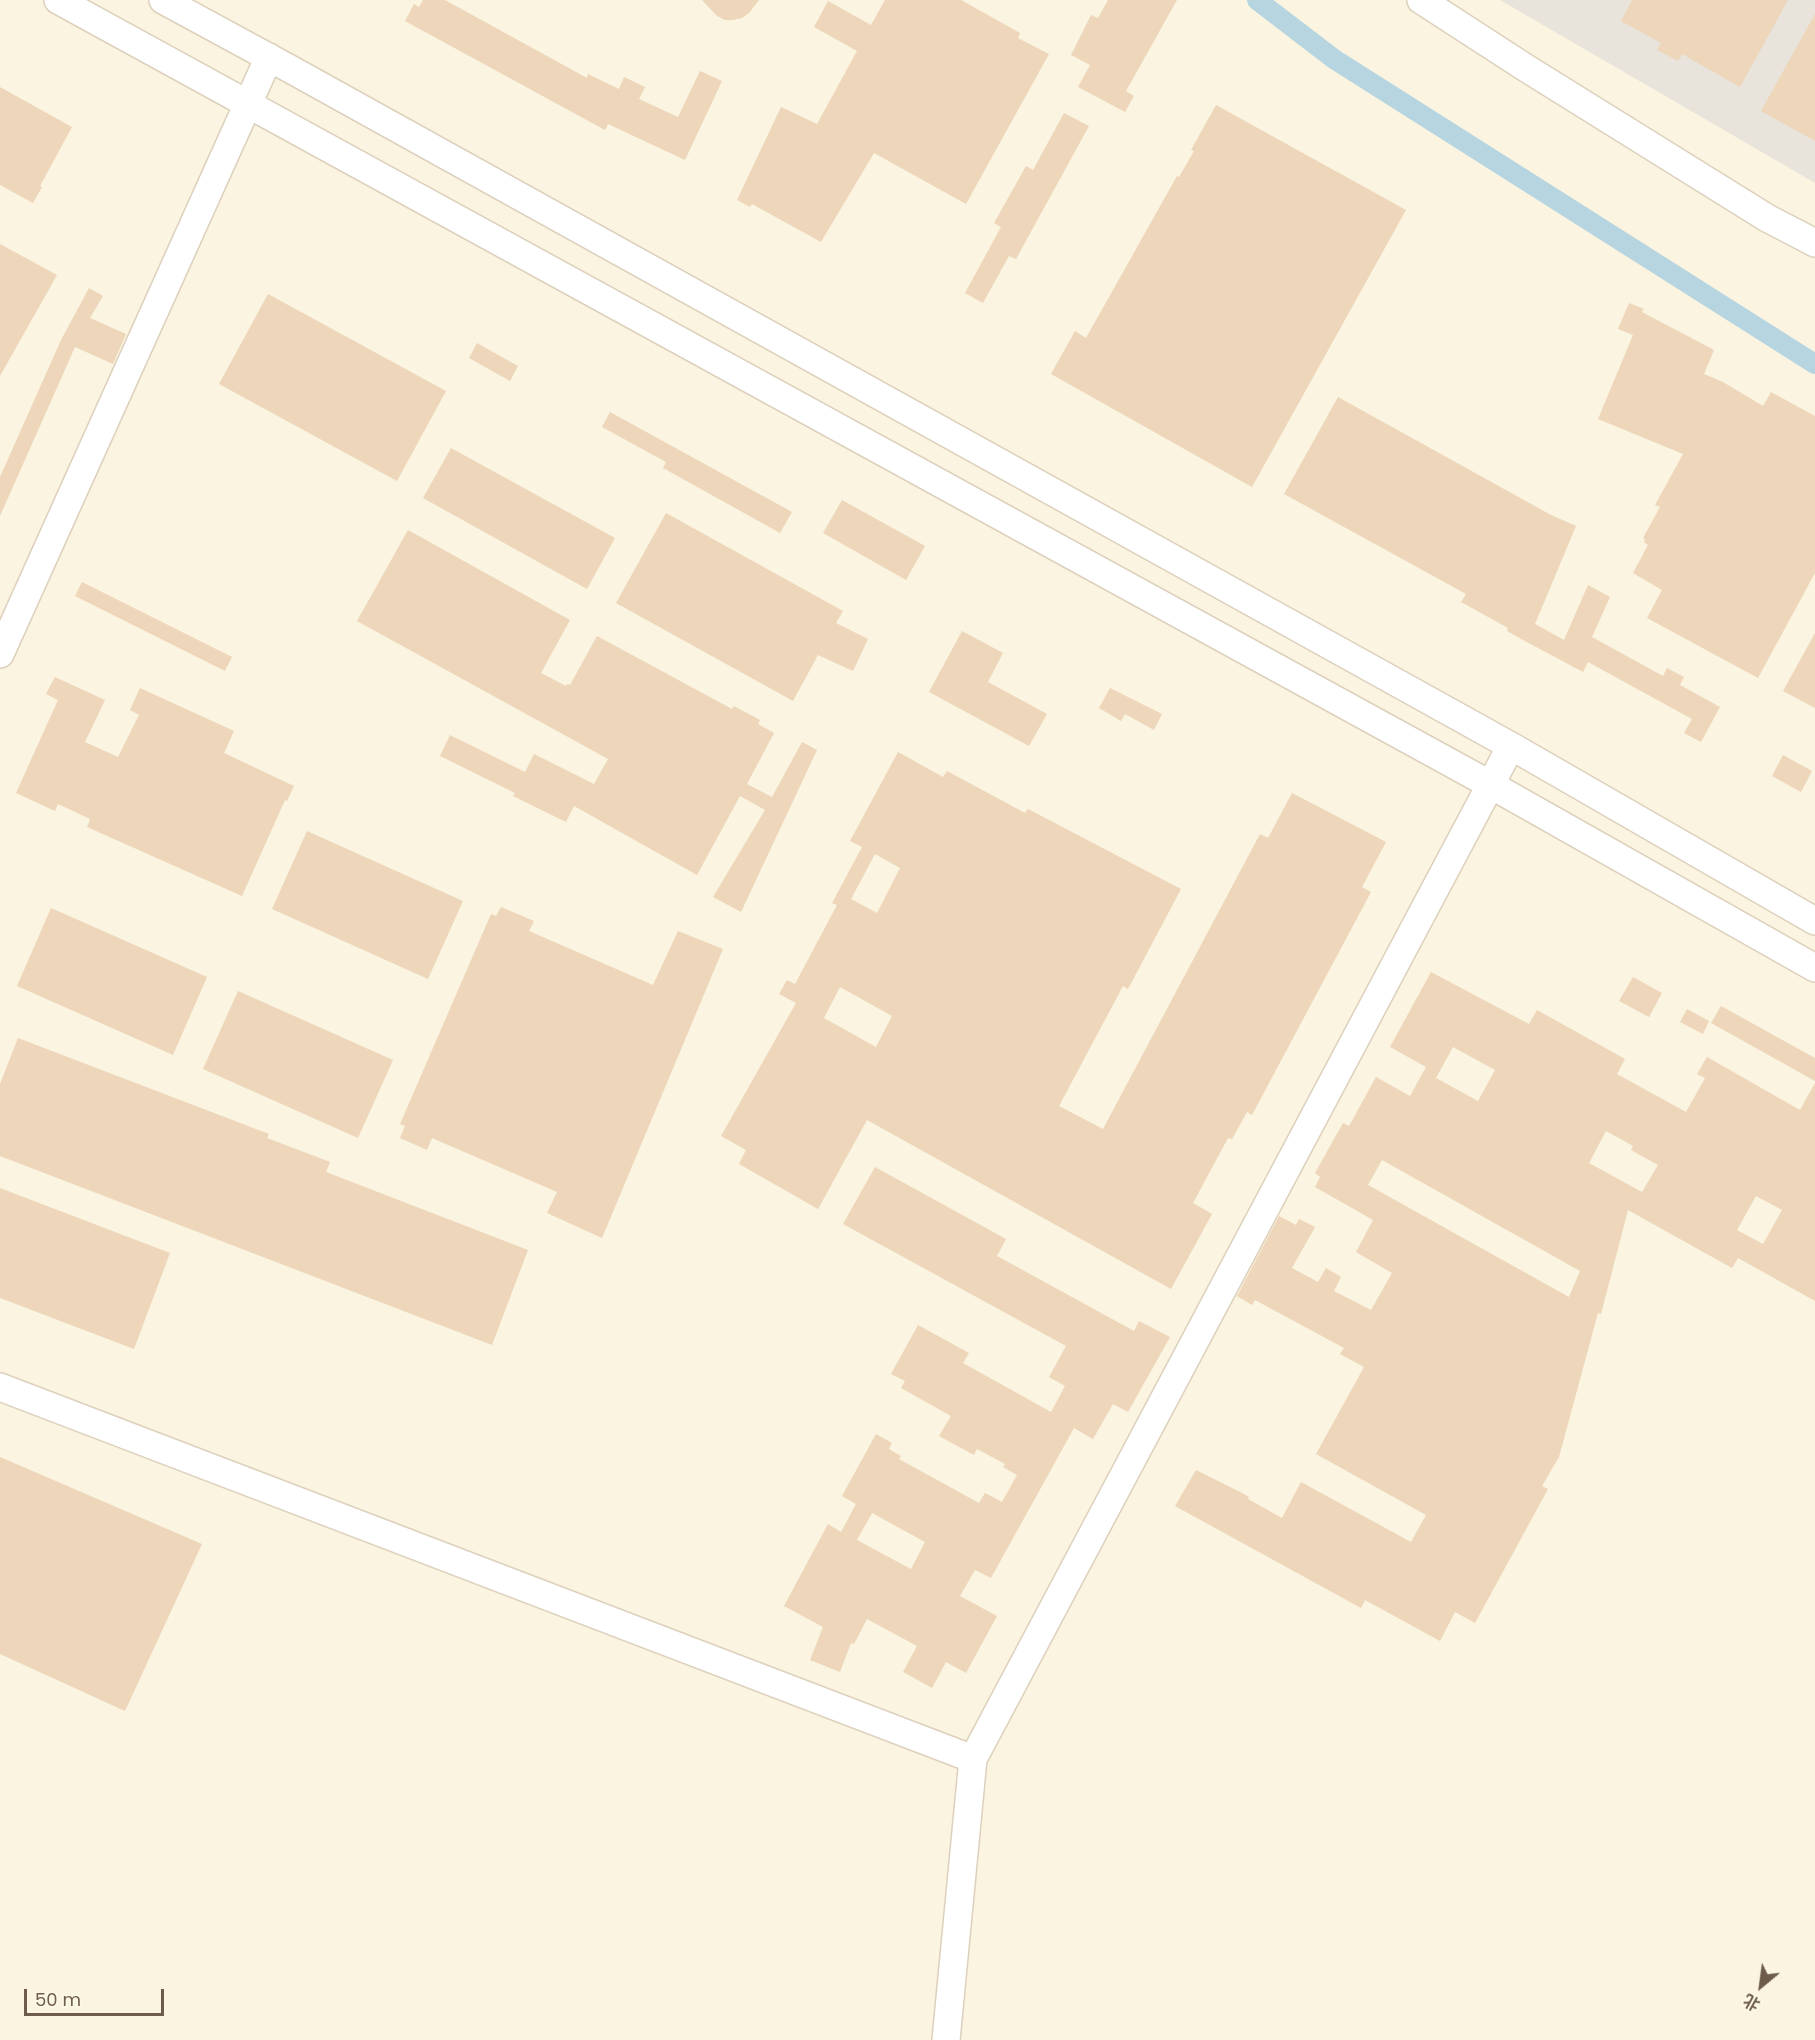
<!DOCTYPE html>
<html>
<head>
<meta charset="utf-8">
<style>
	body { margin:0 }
	#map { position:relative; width:1815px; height:2040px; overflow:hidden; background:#faf4e0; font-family:Poppins,"Noto Sans SC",sans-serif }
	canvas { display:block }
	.north { position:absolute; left:1731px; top:1956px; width:60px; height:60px; -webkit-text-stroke:4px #fdf8e6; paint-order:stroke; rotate:209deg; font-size:16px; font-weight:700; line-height:24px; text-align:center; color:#6e5c4a }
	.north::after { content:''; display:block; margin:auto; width:21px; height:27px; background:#6e5c4a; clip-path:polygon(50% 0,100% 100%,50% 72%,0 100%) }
	.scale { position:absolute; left:24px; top:1989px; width:140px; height:27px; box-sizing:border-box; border:3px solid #6e5c4a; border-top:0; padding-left:8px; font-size:18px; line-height:21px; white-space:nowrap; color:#6e5c4a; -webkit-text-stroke:4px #fdf8e6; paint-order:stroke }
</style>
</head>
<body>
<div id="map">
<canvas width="1815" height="2040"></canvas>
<div class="north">北</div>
<div class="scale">50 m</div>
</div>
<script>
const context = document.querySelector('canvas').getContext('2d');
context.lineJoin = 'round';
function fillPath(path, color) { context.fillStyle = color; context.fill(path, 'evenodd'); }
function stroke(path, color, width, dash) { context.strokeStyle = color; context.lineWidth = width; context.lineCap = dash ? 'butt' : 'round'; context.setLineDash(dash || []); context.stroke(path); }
fillPath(new Path2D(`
	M1500,0H1815V183Z`), '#e9e4db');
stroke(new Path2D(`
	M1257,0L1334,59L1815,364`), '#b7d5e1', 20);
fillPath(new Path2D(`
	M423,0H445L587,78L588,74L619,89L624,77L645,87L639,99L678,117L700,71L722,81L685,160L608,124L605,130L405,21L414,4L419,7Z
	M702,0H759L749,13L742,18L733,20H725L717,16Z
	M885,0H961L1020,33L1018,38L1049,54L966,204L874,153L821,242L752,204L750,207L737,200L781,107L817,124L857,51L814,27L828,1L871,25Z
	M1108,0H1177L1126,91L1134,96L1125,112L1078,87L1090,65L1071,55L1091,15L1098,18Z
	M1632,0H1788L1740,87L1682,54L1678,61L1657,50L1661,43L1621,21Z
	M1815,14V141L1761,111Z
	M0,87L72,127L40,186L42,187L33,203L0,185Z
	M1216,105L1406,210L1252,487L1051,374L1075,331L1086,338L1177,176L1179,177L1194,151L1191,150Z
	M1064,113L1089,126L1016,259L1009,256L983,303L965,293L1001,227L994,223L1026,166L1033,170Z
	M0,244L57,275L0,376Z
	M89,288L103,296L90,318L126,334L113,364L75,347L0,516V477L61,340Z
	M268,294L446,391L397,481L219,384Z
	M1629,303L1644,309L1642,312L1714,350L1704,374L1723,382L1763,406L1771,392L1815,416V573L1758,678L1647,618L1662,590L1633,573L1648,545L1644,542L1645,539L1643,538L1660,507L1655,505L1683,454L1598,419L1633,335L1618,329Z
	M477,343L518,366L510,381L469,358Z
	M1338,397L1551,515L1576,526L1535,624L1564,640L1588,585L1610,597L1592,637L1663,676L1667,668L1684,677L1680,685L1720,707L1701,742L1684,733L1692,719L1588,662L1583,672L1523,640L1507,631L1508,628L1461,602L1466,594L1284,494Z
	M610,412L792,512L780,533L663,468L666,462L602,427Z
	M451,448L615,538L587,589L423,498Z
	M842,500L925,546L906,580L823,533Z
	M666,513L843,611L836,623L868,639L853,671L818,655L793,701L616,603Z
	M408,530L570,620L541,673L566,686L567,684L570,685L597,636L732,709L734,706L760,720L758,724L774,733L747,784L772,797L802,742L817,750L741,912L713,897L765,810L740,796L697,875L574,806L566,822L513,796L515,793L440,756L450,735L525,772L534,754L594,784L608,759L357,621Z
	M82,582L232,657L225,671L75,596Z
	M962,631L1003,653L988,682L1047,714L1029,746L929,692Z
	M1815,633V708L1783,691Z
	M55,677L105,700L85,742L118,757L139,715L130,710L140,688L234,731L224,753L294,786L287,801L285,800L242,896L87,827L90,819L58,804L55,811L16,793L58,700L46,694Z
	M1110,688L1162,714L1154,730L1125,714L1121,721L1099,708Z
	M898,752L943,777L947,771L1025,813L1028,809L1181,889L1128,989L1123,986L1059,1106L1103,1129L1260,834L1268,838L1292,793L1386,842L1362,887L1371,892L1252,1115L1247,1112L1232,1139L1228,1138L1193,1203L1212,1214L1171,1289L867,1120L818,1209L739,1164L746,1150L721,1136L796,1003L779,994L787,980L795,984L837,905L832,903L862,847L850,841ZM875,854L900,868L877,913L851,899ZM840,987L892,1016L876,1047L824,1018Z
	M1783,755L1812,771L1801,792L1772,776Z
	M307,831L463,901L428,979L272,909Z
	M501,907L534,921L529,931L653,985L678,931L723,949L602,1238L547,1213L557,1192L432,1138L427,1150L400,1138L405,1126L400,1124L491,914L496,916Z
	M51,908L207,977L173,1055L17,986Z
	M1431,972L1529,1024L1537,1010L1625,1059L1617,1074L1686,1112L1705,1078L1697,1074L1707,1057L1800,1110L1815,1083V1301L1738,1258L1732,1268L1628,1210L1601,1314L1598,1313L1559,1457L1542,1486L1548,1489L1475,1623L1455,1612L1440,1641L1365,1600L1361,1608L1175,1506L1196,1470L1242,1493L1249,1497L1248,1499L1282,1518L1301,1482L1411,1542L1426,1515L1316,1454L1364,1367L1340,1354L1344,1348L1255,1300L1252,1305L1237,1296L1279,1216L1296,1225L1299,1219L1315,1227L1292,1268L1318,1282L1326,1268L1341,1277L1334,1291L1371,1310L1392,1273L1356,1252L1373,1220L1315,1187L1320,1177L1315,1173L1343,1123L1349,1126L1376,1077L1410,1096L1426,1067L1390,1047ZM1453,1047L1495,1070L1478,1101L1436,1078ZM1606,1131L1633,1146L1631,1150L1658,1165L1642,1192L1589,1163ZM1382,1160L1580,1271L1569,1297L1368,1185ZM1756,1196L1782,1210L1763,1244L1737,1230Z
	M1633,977L1662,993L1649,1017L1619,1001Z
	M238,991L393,1060L358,1138L203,1069Z
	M1721,1006L1815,1058V1081L1711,1023Z
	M1687,1009L1709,1021L1703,1034L1680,1022Z
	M18,1038L269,1134L267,1138L330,1162L326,1172L528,1250L492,1345L0,1156V1084Z
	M875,1167L1006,1239L997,1256L1134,1331L1139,1321L1170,1337L1128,1412L1113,1404L1093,1439L1074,1428L991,1578L975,1570L960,1596L997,1616L966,1673L946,1662L932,1688L903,1672L917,1646L867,1619L854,1644L851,1643L840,1672L810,1660L823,1627L784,1606L828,1524L841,1532L856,1504L842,1496L876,1434L892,1443L889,1449L901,1456L899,1459L979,1503L985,1493L1002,1502L1017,1475L1003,1467L1005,1464L977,1449L974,1455L939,1436L951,1416L901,1388L905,1381L891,1374L918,1325L969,1353L963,1363L1051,1412L1065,1386L1049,1377L1066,1346L843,1224ZM872,1513L925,1542L911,1569L857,1540Z
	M0,1188L170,1253L134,1349L0,1298Z
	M0,1457L202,1544L125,1711L0,1654Z`), '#edd6ba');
const minor = new Path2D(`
	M58,0L1491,785L1815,968
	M163,0L292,70L1511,746L1815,921
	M1421,0L1526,68L1767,218L1815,243
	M0,654L269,57
	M0,1387L973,1759L1511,746
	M946,2040L973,1759`);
stroke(minor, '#ddd1bd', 30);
stroke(minor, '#fff', 27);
</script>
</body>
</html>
